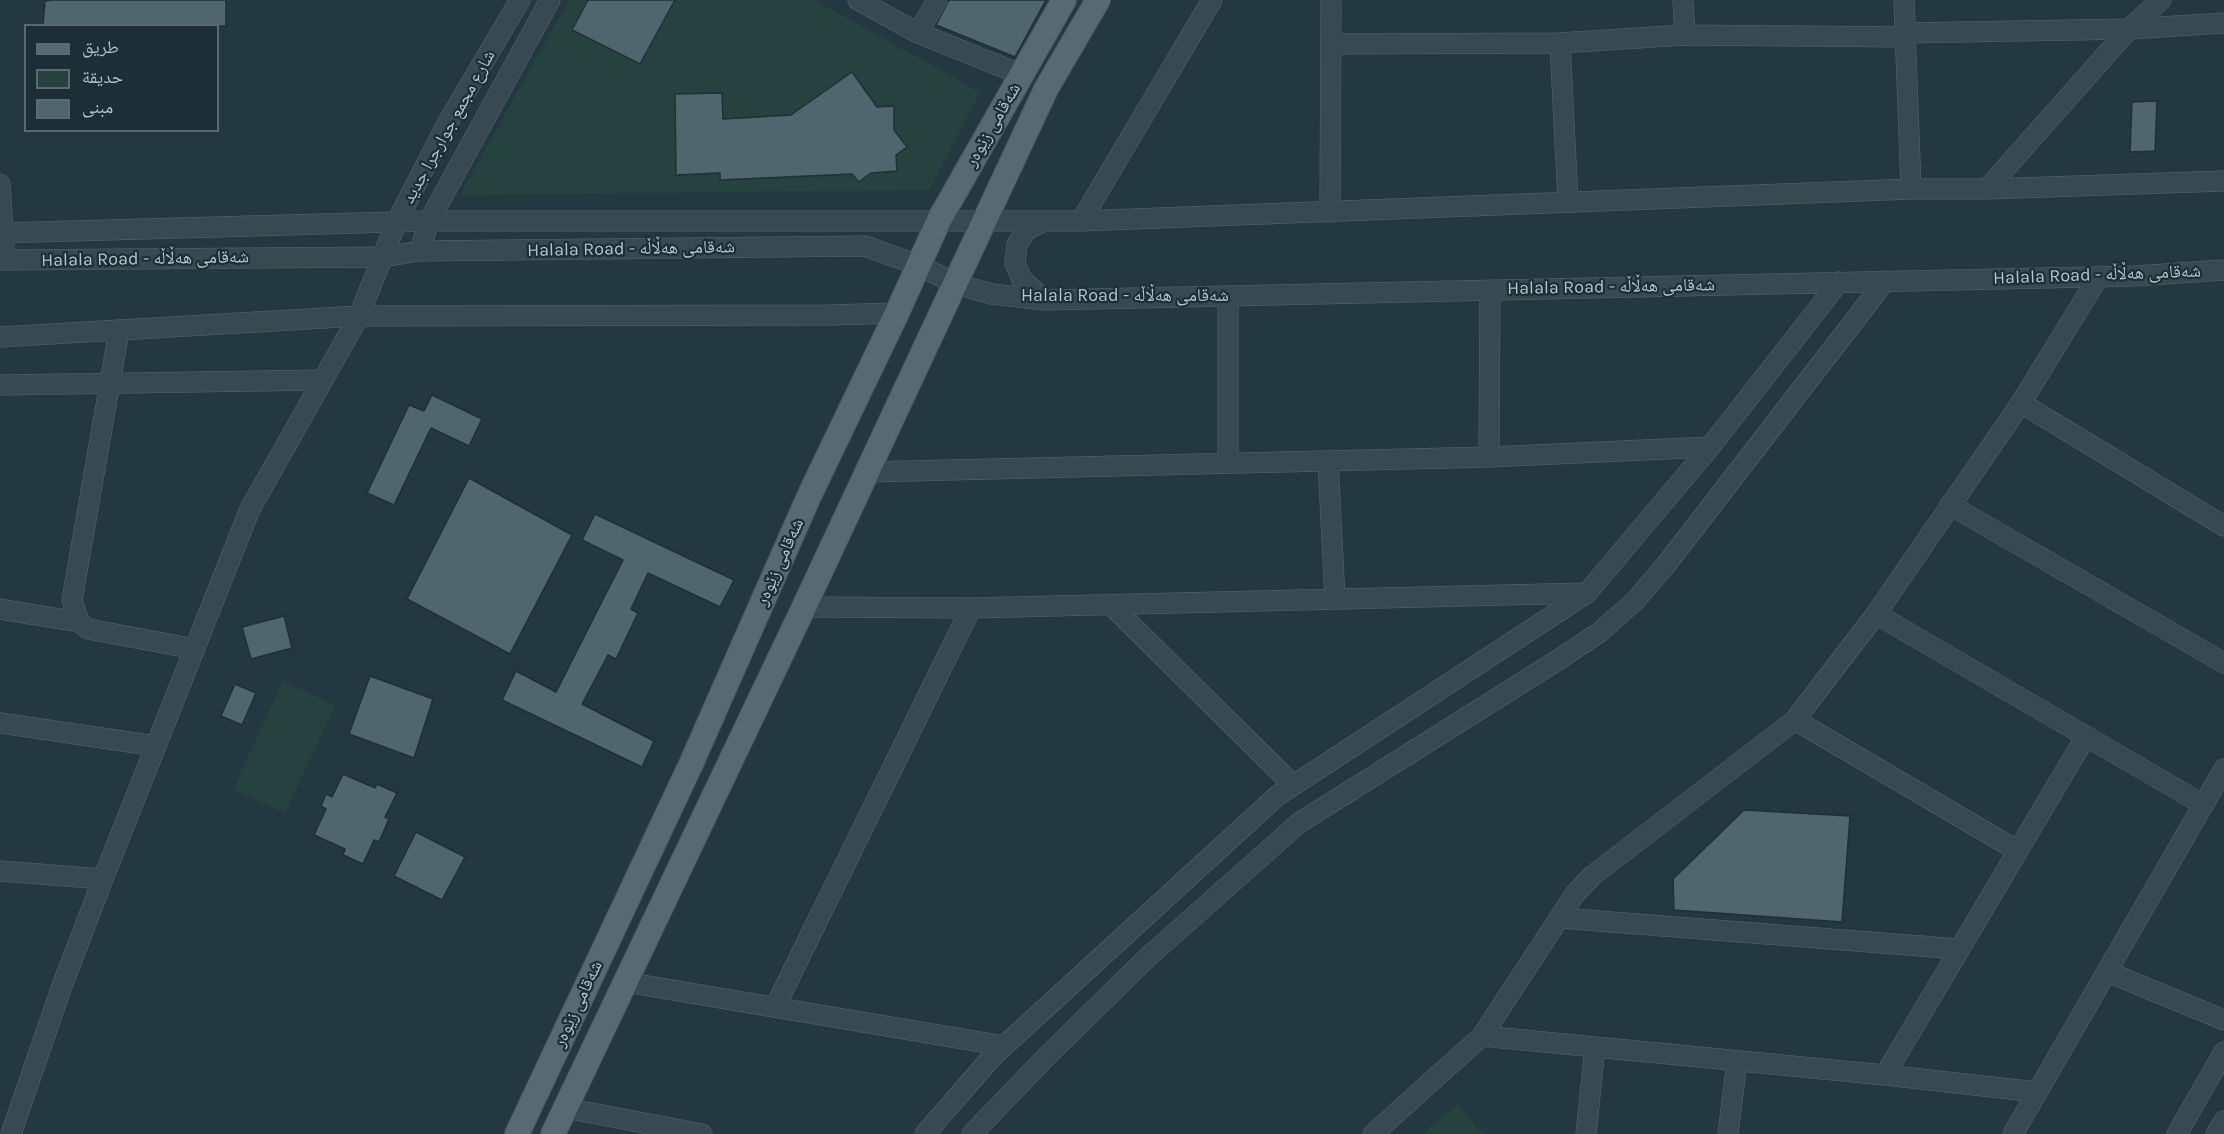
<!DOCTYPE html>
<html>
<head>
<meta charset="utf-8">
<style>
	body { margin:0 }
	#map { position:relative; width:2224px; height:1134px; overflow:hidden; background:#243841; font-family:Karla,"Noto Naskh Arabic",sans-serif }
	canvas { display:block }
	.legend { position:absolute; left:24px; top:24px; width:195px; height:108px; box-sizing:border-box; background:#1d2e36; border:2px solid #5a6a72; margin:0; padding:8px 10px; list-style:none; font-size:18px; color:#b5c4cb }
	.legend li { display:flex; align-items:center; gap:12px; height:30px }
	.legend b { width:30px; border:2px solid #5a6a72 }
</style>
</head>
<body>
<div id="map">
<canvas width="2224" height="1134"></canvas>
<ul class="legend">
<li><b style="height:8px;background:#576971"></b>طريق</li>
<li><b style="height:16px;background:#26423e"></b>حديقة</li>
<li><b style="height:16px;background:#4f666f"></b>مبنى</li>
</ul>
</div>
<script>
const context = document.querySelector('canvas').getContext('2d');
context.lineJoin = 'round';
function fillPath(path, color) { context.fillStyle = color; context.fill(path, 'evenodd'); }
function stroke(path, color, width, dash) { context.strokeStyle = color; context.lineWidth = width; context.lineCap = dash ? 'butt' : 'round'; context.setLineDash(dash || []); context.stroke(path); }
function label(font, color, halo, rows, align = 'center') {
  context.font = font + ' Karla,"Noto Naskh Arabic",sans-serif'; context.lineWidth = 4.5; context.setLineDash([]); context.textBaseline = 'middle'; context.strokeStyle = halo; context.fillStyle = color; for (const [text, x, y, turn = 0] of rows) {
    context.save(); context.translate(x, y); context.rotate((+turn || 0) * Math.PI / 180); context.textAlign = isNaN(turn) ? turn : align; if (halo) context.strokeText(text, 0, 0); context.fillText(text, 0, 0); context.restore();
  }
}
fillPath(new Path2D(`
	M569,0H815L980,92L929,190L460,195Z
	M283,681L335,705L285,813L233,789Z
	M1457,1104L1483,1134H1423Z`), '#26423e');
const building = new Path2D(`
	M52,0H226V26H43L45,1Z
	M588,0H675L640,64L572,30Z
	M949,0H1046L1015,57L936,25Z
	M852,72L877,107L894,106V130L907,147L896,155L897,171L871,173L859,182L852,174L720,180V173L676,175L675,94L722,93L723,119L791,115Z
	M2157,101L2155,151L2130,152L2132,102Z
	M432,395L482,419L469,446L431,428L394,505L367,493L409,405L424,411Z
	M469,478L572,535L510,654L407,599Z
	M595,514L734,580L720,607L648,573L631,609L638,613L616,659L608,655L582,704L654,741L642,767L502,700L516,671L556,692L623,560L582,540Z
	M284,616L292,648L251,659L242,627Z
	M370,676L433,699L414,758L349,734Z
	M235,684L256,693L242,725L221,716Z
	M343,774L375,788L377,784L397,793L385,817L389,819L379,842L374,840L363,864L343,855L345,849L314,835L326,809L321,806L326,794L332,797Z
	M1744,810L1850,816L1842,922L1674,910L1673,879Z
	M416,832L465,857L442,900L394,876Z`);
fillPath(building, '#4f666f');
stroke(building, '#1f3038', 1.5);
const minor = new Path2D(`
	M858,0L918,33L1022,75
	M1683,0L1685,35
	M1904,0L1911,189
	M918,33L937,0
	M1904,33L2129,29L2224,23
	M1560,43L1568,202
	M1332,44L1560,43L1685,35L1904,37
	M0,184L4,246
	M1987,189L2129,29L2161,0
	M1330,212L1331,0
	M1081,221L1212,0
	M0,233L429,221H1081L1911,189H1987L2224,181
	M420,251L429,221L550,0
	M0,260L383,257L420,251L865,246L918,265L954,283L973,289L992,294L1045,300L2135,276L2224,270
	M1228,297V463
	M1045,300L1022,280L1015,263L1017,244L1028,229L1045,221
	M119,331L72,600L79,622L88,629L195,649
	M0,337L359,316L830,315L897,313
	M0,385L323,380
	M2021,403L2224,526
	M1489,457L1490,290
	M1328,461L1335,599
	M867,472L1489,457L1710,447
	M1950,505L2224,663
	M1110,604L1293,785
	M804,607L971,608L1587,593
	M0,609L79,622
	M1876,614L2204,805
	M1795,720L2018,851
	M0,723L156,746
	M0,871L103,879
	M1560,918L1959,949
	M2108,972L2224,1020
	M625,982L1004,1046
	M775,1007L971,608
	M1482,1036L1885,1075L2037,1092
	M1885,1075L2086,736
	M565,1108L702,1134
	M11,1134L62,986L103,879L250,509L359,316L396,223L448,122L520,0
	M925,1134L992,1057L1277,796L1587,593L1710,447L1839,282
	M972,1134L1048,1055L1148,957L1299,823L1558,660L1600,632L1635,601L1665,566L1885,281
	M1373,1134L1482,1036L1575,894L1592,876L1795,720L1876,614L2021,403L2099,276
	M1586,1134L1595,1047
	M1728,1134L1737,1061
	M2013,1134L2224,769
	M2177,1134L2224,1052
	M2216,1134L2224,1121`);
const major = new Path2D(`
	M517,1134L691,764L810,494L897,313L939,220L1064,0
	M553,1134L804,607L1046,89L1098,0`);
stroke(minor, '#57676e', 21);
stroke(major, '#45555d', 26);
stroke(minor, '#394951', 20);
stroke(major, '#576971', 24);
label('18px', '#b5c4cb', '#1d2e36', [
	["شەقامی زێوەر",993,125,-60],
	["شارع مجمع جوارجرا جديد",449,127,-61],
	["Halala Road - شەقامی هەڵاڵە",631,249,-1],
	["Halala Road - شەقامی هەڵاڵە",145,259,-1],
	["Halala Road - شەقامی هەڵاڵە",2097,275,-2],
	["Halala Road - شەقامی هەڵاڵە",1611,287,-1],
	["Halala Road - شەقامی هەڵاڵە",1125,296],
	["شەقامی زێوەر",780,562,-66],
	["شەقامی زێوەر",578,1004,-65]
]);
</script>
</body>
</html>
